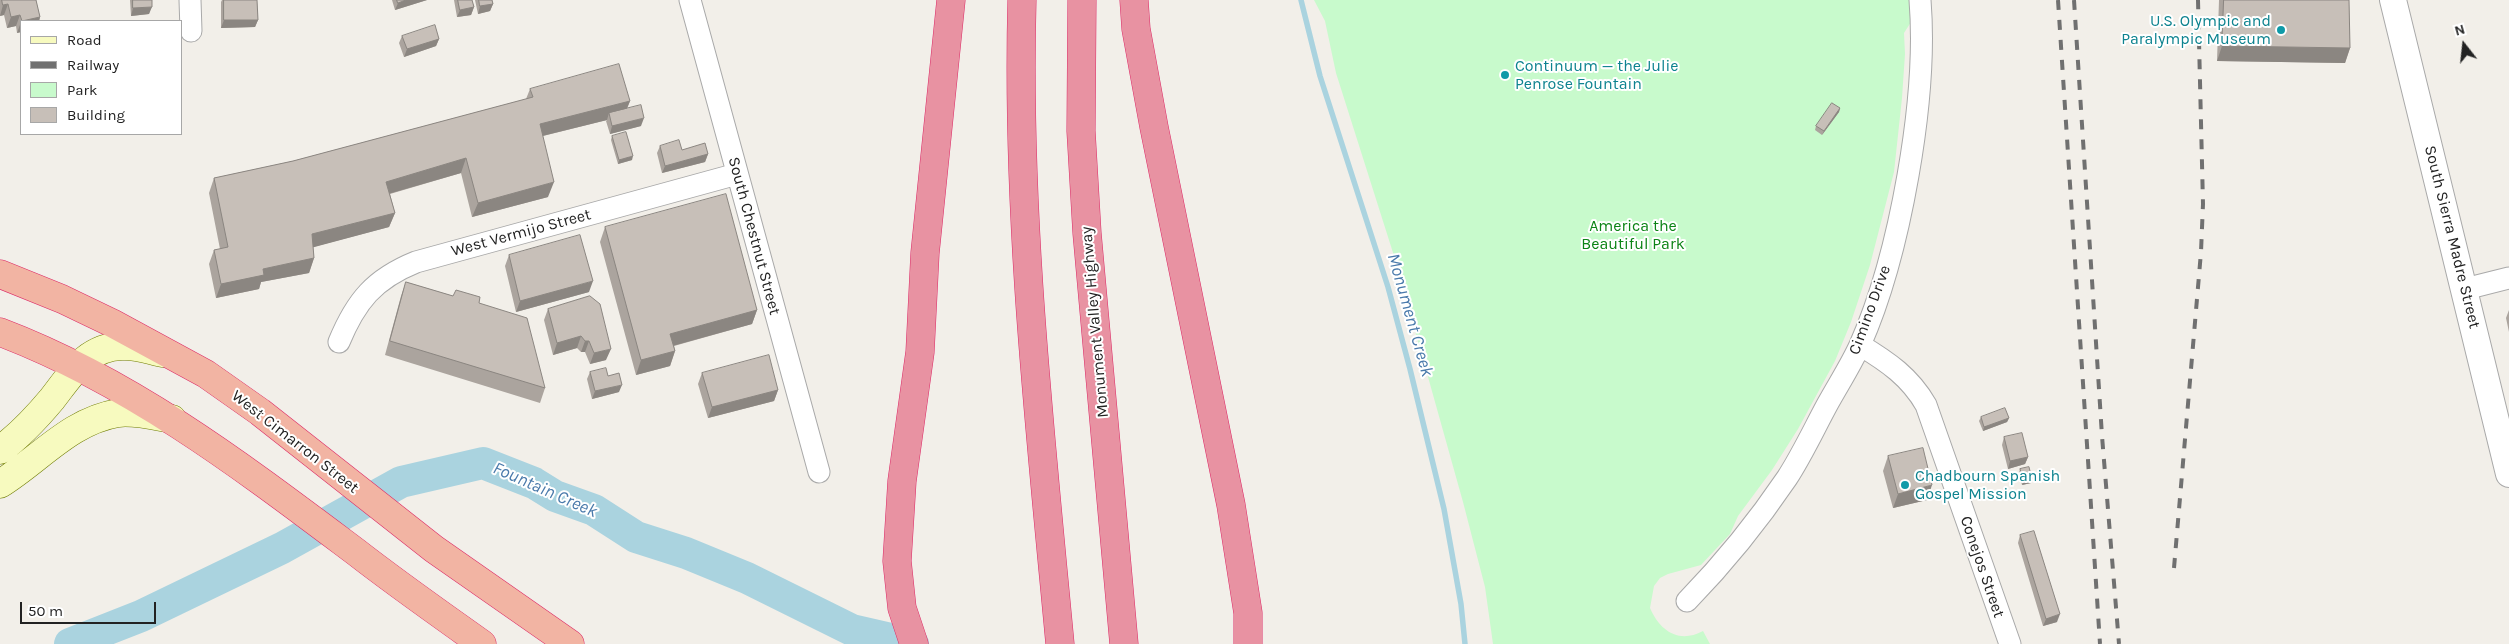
<!DOCTYPE html>
<html>
<head>
<meta charset="utf-8">
<style>
	body { margin:0 }
	#map { position:relative; width:2509px; height:644px; overflow:hidden; background:#f2efe9; font-family:Karla,sans-serif }
	canvas { display:block }
	.legend { position:absolute; left:20px; top:20px; width:162px; height:115px; box-sizing:border-box; background:#fff; border:1px solid #a7a7a7; margin:0; padding:6px 9px; list-style:none; font-size:15px; color:#222 }
	.legend li { display:flex; align-items:center; gap:10px; height:25px }
	.legend b { width:25px; border:1px solid #a7a7a7 }
	.north { position:absolute; left:2439px; top:20px; width:50px; height:50px; -webkit-text-stroke:4px #fff; paint-order:stroke; rotate:344deg; font-size:14px; font-weight:700; line-height:20px; text-align:center; color:#222 }
	.north::after { content:''; display:block; margin:auto; width:18px; height:22px; background:#222; clip-path:polygon(50% 0,100% 100%,50% 72%,0 100%) }
	.scale { position:absolute; left:20px; top:602px; width:136px; height:22px; box-sizing:border-box; border:2px solid #222; border-top:0; padding-left:6px; font-size:15px; line-height:18px; white-space:nowrap; color:#222; -webkit-text-stroke:4px #fff; paint-order:stroke }
</style>
</head>
<body>
<div id="map">
<canvas width="2509" height="644"></canvas>
<ul class="legend">
<li><b style="height:6px;background:#f7fabf"></b>Road</li>
<li><b style="height:6px;background:#707070"></b>Railway</li>
<li><b style="height:14px;background:#c8facc"></b>Park</li>
<li><b style="height:14px;background:#c7bfb8"></b>Building</li>
</ul>
<div class="north">N</div>
<div class="scale">50 m</div>
</div>
<script>
const context = document.querySelector('canvas').getContext('2d');
context.lineJoin = 'round';
function fillPath(path, color) { context.fillStyle = color; context.fill(path, 'evenodd'); }
function stroke(path, color, width, dash) { context.strokeStyle = color; context.lineWidth = width; context.lineCap = dash ? 'butt' : 'round'; context.setLineDash(dash || []); context.stroke(path); }
function label(font, color, halo, rows, align = 'center') {
  context.font = font + ' Karla,sans-serif'; context.lineWidth = 4; context.setLineDash([]); context.textBaseline = 'middle'; context.strokeStyle = halo; context.fillStyle = color; for (const [text, x, y, turn = 0] of rows) {
    context.save(); context.translate(x, y); context.rotate((+turn || 0) * Math.PI / 180); context.textAlign = isNaN(turn) ? turn : align; if (halo) context.strokeText(text, 0, 0); context.fillText(text, 0, 0); context.restore();
  }
}
fillPath(new Path2D(`
	M1314,0H1912L1913,19L1904,33L1905,54L1902,98L1894,172L1870,265L1851,322L1835,361L1798,429L1772,470L1738,516L1730,534L1701,565L1668,574L1660,578L1654,586L1650,608C1660,631 1679,644 1703,631L1710,644H1493L1485,587L1463,502L1395,259L1336,73L1325,21Z`), '#c8facc');
stroke(new Path2D(`
	M1301,0L1320,76L1388,287L1410,369L1444,509L1461,604L1465,644`), '#aad3df', 5.5);
stroke(new Path2D(`
	M70,644L141,616L282,548L401,482L483,463L534,483L555,496L594,510L636,537L686,553L747,578L852,630L913,644`), '#aad3df', 32);
const minor = new Path2D(`
	M190,0L191,31
	M690,0L819,472
	M2465,289L2509,278
	M339,342C356,301 374,279 416,262L737,174
	M1860,345C1888,362 1910,377 1926,405L2010,644
	M1687,601C1723,564 1758,521 1787,478C1802,455 1814,429 1827,405C1838,385 1851,365 1860,345C1900,255 1928,98 1920,0`);
const tertiary = new Path2D(`
	M2393,0L2509,474`);
const secondary = new Path2D(`
	M0,450C19,436 37,417 52,399C71,375 86,347 122,346C136,345 149,350 163,353
	M0,484C40,459 70,421 118,413C135,411 155,416 172,419`);
const trunk = new Path2D(`
	M0,274L62,299L112,323L206,374L260,412L434,549L570,644
	M0,332C132,382 244,468 356,552C397,584 440,614 482,644`);
const motorway = new Path2D(`
	M1022,0C1016,215 1040,430 1060,644
	M1082,0L1081,131L1087,233L1124,644
	M1134,0L1136,29L1154,127L1231,505L1248,613V644
	M914,644L902,608L897,561L902,481L920,352L925,253L951,0`);
stroke(minor, '#a9a9a9', 23);
stroke(tertiary, '#a9a9a9', 28);
stroke(secondary, '#707d05', 29);
stroke(trunk, '#dc2a67', 29);
stroke(motorway, '#dc2a67', 29);
stroke(minor, '#fff', 21);
stroke(tertiary, '#fff', 26);
stroke(secondary, '#f7fabf', 28);
stroke(trunk, '#f2b4a3', 28);
stroke(motorway, '#e892a2', 28);
stroke(new Path2D(`
	M2058,0L2100,644
	M2074,0L2102,436L2119,644
	M2174,568L2201,252L2203,204L2198,0`), '#707070', 4, [10, 10]);
fillPath(new Path2D(`
	M0,0H36L40,17L39,21H21V32L17,33L16,26L7,28L4,15L0,16Z
	M130,0H152L149,14L131,16Z
	M222,0H257L258,20L255,27L221,28V2Z
	M392,0H427L395,10Z
	M454,0H472L474,7L471,15L457,17Z
	M475,0H492L493,4L490,11L478,14Z
	M2219,0H2349L2350,48L2345,63L2217,61Z
	M402,36L439,39L436,46L404,57L399,43Z
	M530,89L630,101L627,109L641,126L610,134L606,121L607,120L543,136L548,197L472,217L461,173L390,194L395,213L389,227L313,247L314,258L309,273L261,282L259,289L216,298L209,264L214,250L220,249L209,193L214,178L293,161L526,99Z
	M1840,108L1839,112L1822,135L1815,130L1816,126Z
	M612,136L632,160L618,164L611,140Z
	M660,146L682,150L708,154L705,162L662,173L657,153Z
	M605,227L757,310L752,324L674,346L675,351L670,366L636,375L600,242Z
	M509,255L589,292L516,312L505,266Z
	M406,282L453,296L545,388L540,403L385,355L401,296Z
	M590,296L606,360L590,364L585,352H581L577,348L553,355L544,320L548,309Z
	M2509,310V332L2506,318Z
	M590,372L608,376L619,392L592,399L587,379Z
	M702,373L778,390L774,401L708,418L698,384Z
	M1981,417L2009,418L2007,422L1983,431L1979,421Z
	M2004,437L2028,457L2025,464L2008,469L2002,445Z
	M1888,456L1927,500L1893,508L1883,471Z
	M2020,469L2032,479L2031,483L2022,485L2019,473Z
	M2020,535L2057,622L2043,626L2018,543Z`), '#aba49e');
fillPath(new Path2D(`
	M406,0H427L395,10L398,3Z
	M8,4L4,15L0,16L3,5Z
	M493,4L490,11L478,14L480,6Z
	M152,7L149,14L131,16L133,8Z
	M474,7L471,15L457,17L460,10Z
	M20,15L16,26L7,28L11,17Z
	M40,17L39,21H22Z
	M224,20H258L255,27L221,28Z
	M21,22V32L17,33Z
	M439,39L436,46L404,57L407,49Z
	M2222,46L2350,48L2345,63L2217,61Z
	M630,101L624,115L609,113L607,120L534,138L540,124Z
	M1840,108L1839,112L1822,135L1824,131Z
	M644,118L641,126L610,134L612,126Z
	M708,154L705,162L662,173L665,166Z
	M633,156L632,160L618,164L619,160Z
	M466,158L461,173L381,196L386,182Z
	M554,182L548,197L472,217L478,203Z
	M395,213L389,227L307,249L312,234Z
	M314,258L309,273L261,282L259,289L216,298L221,284L263,269Z
	M593,281L589,292L516,312L520,301Z
	M757,310L752,324L665,348L670,334Z
	M581,336L577,348L553,355L557,343Z
	M585,341H589L585,352H581Z
	M611,349L606,360L590,364L594,353Z
	M675,351L670,366L636,375L641,360Z
	M622,385L619,392L592,399L595,391Z
	M778,390L774,401L708,418L712,407Z
	M2009,418L2007,422L1983,431L1984,427Z
	M2028,457L2025,464L2008,469L2010,461Z
	M2032,479L2031,483L2022,485L2024,481Z
	M1932,485L1927,500L1893,508L1898,494Z
	M2060,614L2057,622L2043,626L2046,619Z`), '#8b8681');
const building = new Path2D(`
	M2,0H36L40,17L22,21L20,15L11,17L8,4L3,5Z
	M133,0H152V7L133,8Z
	M224,0H257L258,20H224Z
	M397,0H406L398,3Z
	M458,0H472L474,7L460,10Z
	M479,0H492L493,4L480,6Z
	M2224,0H2349L2350,48L2222,46Z
	M435,25L439,39L407,49L402,36Z
	M619,64L630,101L540,124L554,182L478,203L466,158L386,182L395,213L312,234L314,258L263,269L264,275L221,284L214,250L228,247L214,178L293,161L533,97L530,89Z
	M1832,103L1840,108L1824,131L1816,126Z
	M641,105L644,118L612,126L609,113Z
	M626,132L633,156L619,160L612,136Z
	M679,140L682,150L705,143L708,154L665,166L660,146Z
	M726,194L757,310L670,334L675,351L641,360L605,227Z
	M580,235L593,281L520,301L509,255Z
	M406,282L453,296L456,290L480,297L479,303L527,318L545,388L390,341Z
	M590,296L600,304L611,349L594,353L589,341H585L581,336L557,343L548,309Z
	M769,355L778,390L712,407L702,373Z
	M606,368L608,376L619,373L622,385L595,391L590,372Z
	M2005,408L2009,418L1984,427L1981,417Z
	M2022,433L2028,457L2010,461L2004,437Z
	M1923,448L1932,485L1898,494L1888,456Z
	M2029,467L2032,479L2024,481L2020,469Z
	M2034,531L2060,614L2046,619L2020,535Z`);
fillPath(building, '#c7bfb8');
stroke(building, '#8b8681', 1);
for (const [x, y, r, color] of [
	[2281,30,5,"#0f9aa8"],
	[1505,75,5,"#0f9aa8"],
	[1905,485,5,"#0f9aa8"]
]) { const dot = new Path2D(); dot.arc(x, y, r, 0, 2 * Math.PI); context.fillStyle = color; context.fill(dot); stroke(dot, '#fff', 2); }
label('16px', '#0d838f', '#fff', [
	["U.S. Olympic and",2271,21,"right"],
	["Paralympic Museum",2271,39,"right"],
	["Continuum — the Julie",1515,66],
	["Penrose Fountain",1515,84],
	["Chadbourn Spanish",1915,476],
	["Gospel Mission",1915,494]
], 'left');
label('16px', '#0c8416', '#fff', [
	["America the",1633,226],
	["Beautiful Park",1633,244]
]);
label('16px', '#222', '#fff', [
	["West Vermijo Street",521,233,-15],
	["South Chestnut Street",754,236,75],
	["South Sierra Madre Street",2452,237,76],
	["Cimino Drive",1870,310,-70],
	["Monument Valley Highway",1095,322,-95],
	["West Cimarron Street",295,442,38],
	["Conejos Street",1982,567,71]
]);
label('italic 18px', '#4a7aab', '#fff', [
	["Monument Creek",1410,315,74],
	["Fountain Creek",545,490,24]
]);
</script>
</body>
</html>
